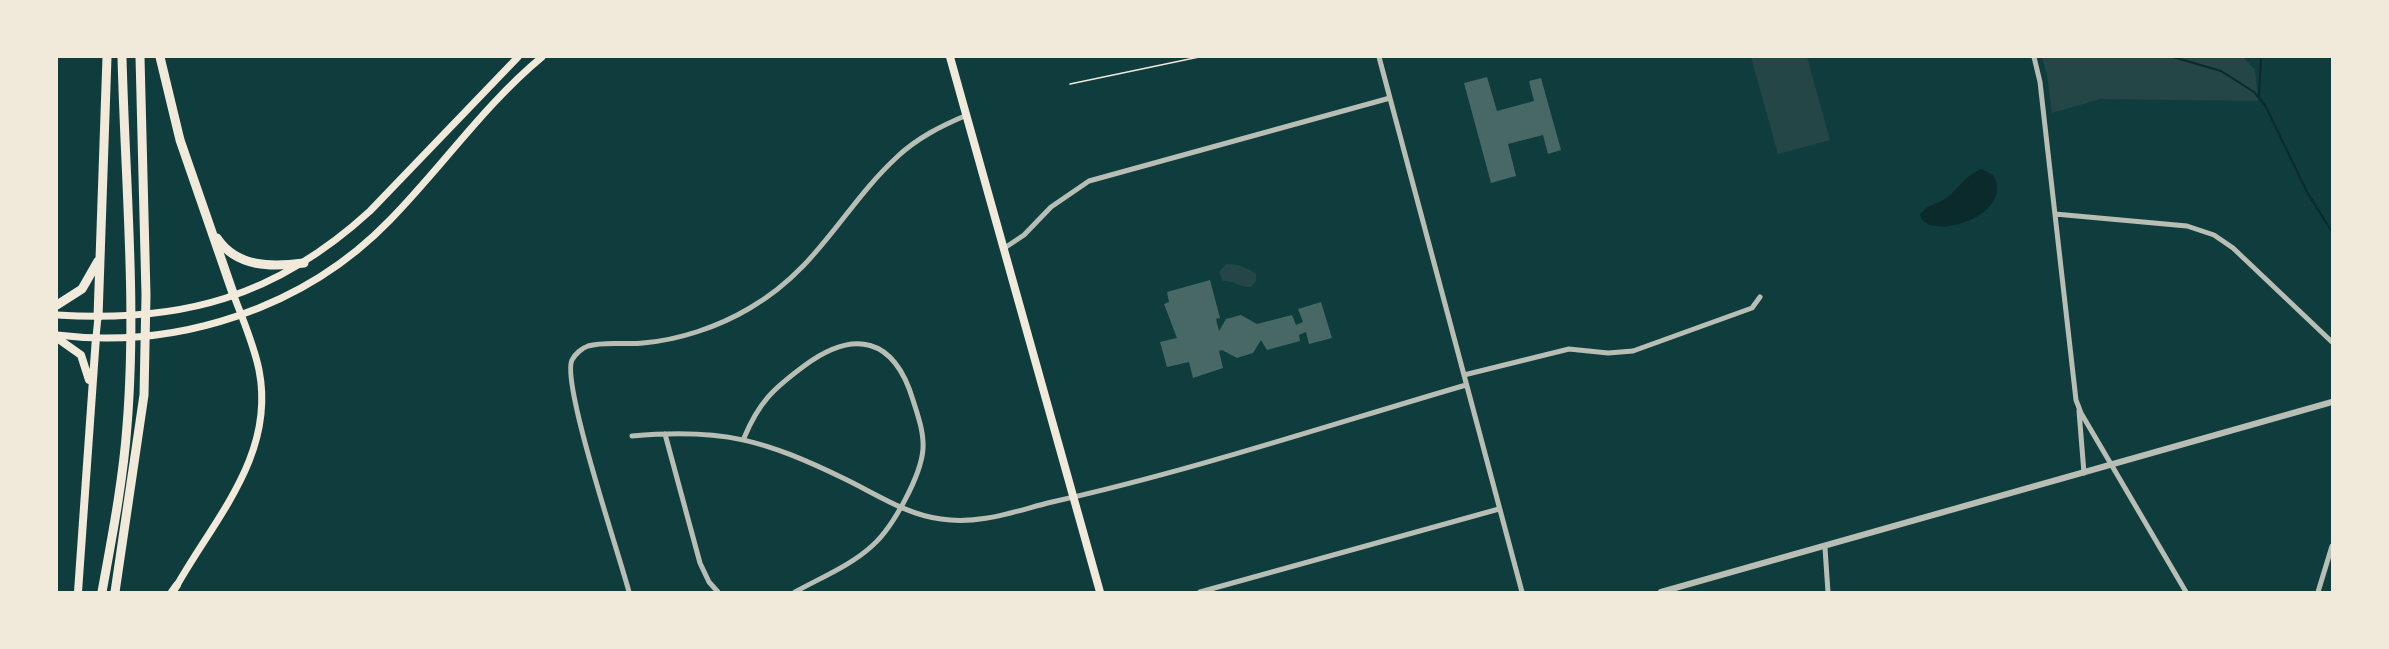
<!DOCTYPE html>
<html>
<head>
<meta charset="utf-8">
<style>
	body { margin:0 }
	#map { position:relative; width:2389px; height:649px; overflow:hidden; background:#0f3d3e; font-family:Figtree,sans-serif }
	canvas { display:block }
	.frame { position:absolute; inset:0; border:58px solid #f1e9da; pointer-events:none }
</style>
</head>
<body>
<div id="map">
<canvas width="2389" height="649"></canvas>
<div class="frame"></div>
</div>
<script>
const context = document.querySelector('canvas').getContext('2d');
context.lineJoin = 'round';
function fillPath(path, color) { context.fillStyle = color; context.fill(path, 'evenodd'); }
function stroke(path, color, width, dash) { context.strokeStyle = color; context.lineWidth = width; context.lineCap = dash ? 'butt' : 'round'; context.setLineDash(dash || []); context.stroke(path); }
fillPath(new Path2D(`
	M1751,57H1807L1830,140L1778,154Z
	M2042,57H2243L2255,70L2258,101L2100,99L2052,113L2047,75Z
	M1226,264C1238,264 1246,267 1256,274V281L1251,287C1241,288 1234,280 1223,281L1219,272Z`), '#244646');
fillPath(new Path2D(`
	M1981,169L1993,175C2017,216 1927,243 1920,215C1927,204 1933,206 1943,200C1957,192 1965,175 1981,169Z`), '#0a2a2b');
stroke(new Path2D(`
	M2173,57L2221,71L2254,92L2265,105L2307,192L2332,232
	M2259,96L2261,57`), '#0a2a2b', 2);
fillPath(new Path2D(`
	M1487,77L1497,111L1534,101L1529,81L1541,78L1561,150L1548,154L1543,135L1508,144L1516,176L1491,183L1464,83Z
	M1210,280L1220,318L1216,319L1219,331L1226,319L1241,315L1257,324L1292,315L1296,325L1303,322L1298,309L1321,302L1332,338L1309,344L1306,332L1299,335L1300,341L1267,350L1261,340L1253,353L1237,358L1222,350L1219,351L1223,368L1193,378L1189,362L1167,367L1160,342L1177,338L1164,304L1169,302L1167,292Z`), '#486865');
stroke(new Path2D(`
	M1070,84L1199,57`), '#f1e9da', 1.5);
stroke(new Path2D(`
	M1379,57L1522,592
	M2034,57L2040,82L2076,400L2081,413L2186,592
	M2055,214L2187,226L2214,235L2233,248L2332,342
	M1003,249L1024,235L1051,207L1089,181L1390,98
	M1464,375L1569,349L1608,353L1633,351L1752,308L1760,297
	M2079,411L2084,473
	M665,434L700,563L709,582L718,592
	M632,436C724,428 764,440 845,479C876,494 907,515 941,519C980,525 1015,511 1052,502C1191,471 1329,425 1466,385
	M744,438C759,402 773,389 804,366C854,329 894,337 913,400C918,416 924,432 923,449C921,476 893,527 873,545C852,565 820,578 795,592
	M1825,548L1828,592
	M629,592C620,557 561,383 572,360C575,354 582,348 588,346C605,341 626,345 643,343C679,340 718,327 750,308C818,269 843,207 897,157C917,138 941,126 967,115
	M1200,592L1499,509
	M2318,592L2332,546`), '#b8beb3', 5);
stroke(new Path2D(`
	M1661,592L2332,402`), '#b8beb3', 6);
stroke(new Path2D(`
	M57,315C182,323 276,297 370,211L518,57
	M57,335C178,350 305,308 390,220C442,167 485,104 542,57
	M96,337L98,317
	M176,587C214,519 276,455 259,370C254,345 243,320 234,296`), '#f1e9da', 7);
stroke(new Path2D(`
	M950,57L1100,592`), '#f1e9da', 8);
stroke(new Path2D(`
	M57,338L81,355L89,380
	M78,592L96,337
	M172,592L177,585`), '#f1e9da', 8);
stroke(new Path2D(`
	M160,57L180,140L234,296
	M217,238C237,268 272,267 304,263
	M57,305L82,289L98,261
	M98,317L107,57
	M102,592C112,537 123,481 127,426C137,303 125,180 122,57
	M115,592L144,395L146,295L140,57`), '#f1e9da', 9);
</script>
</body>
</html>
